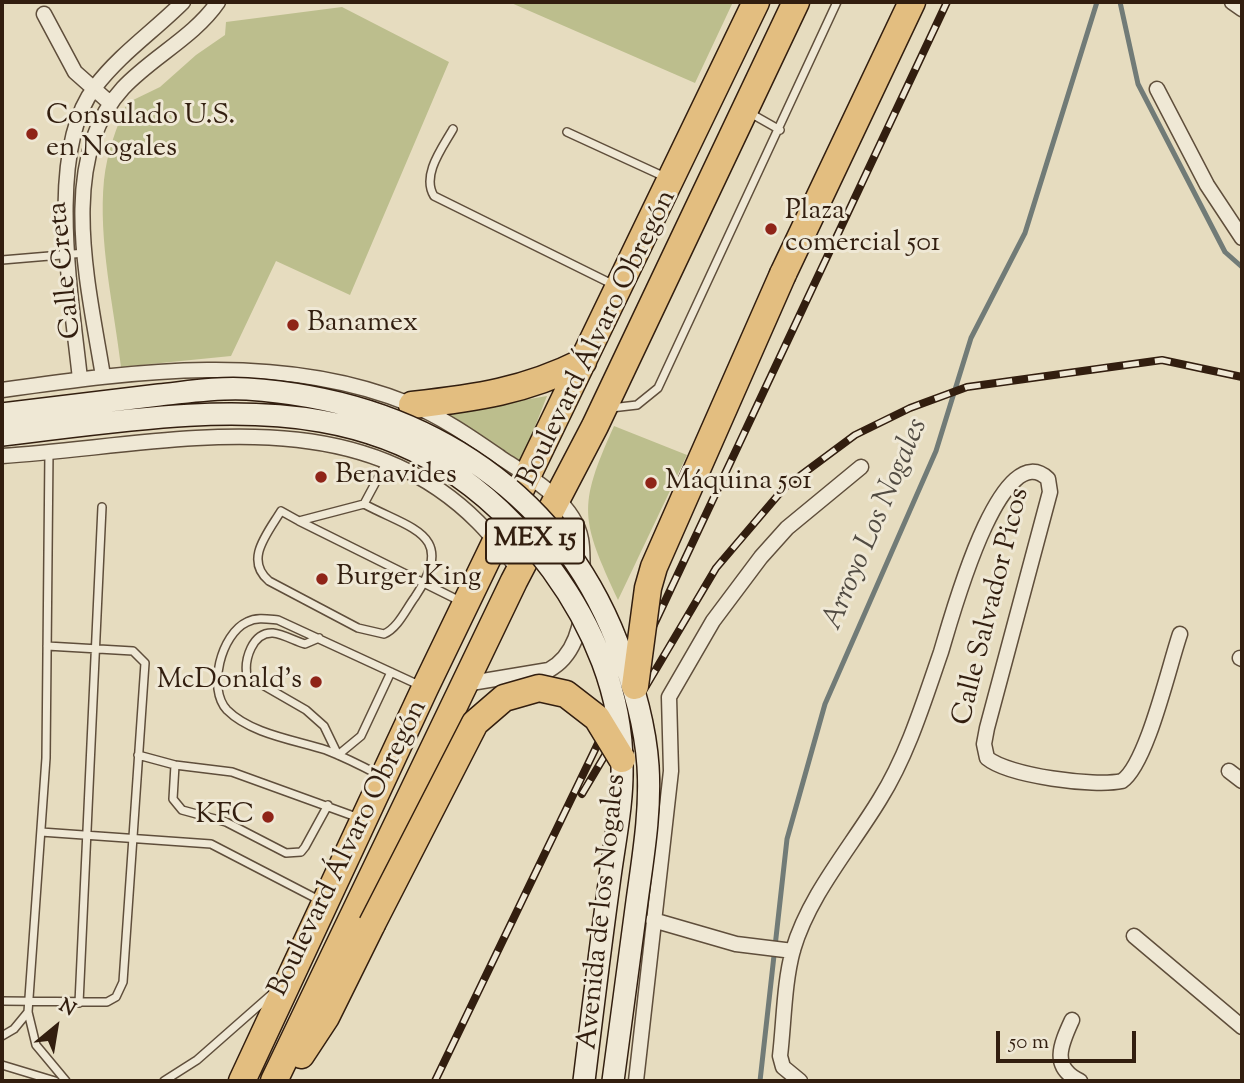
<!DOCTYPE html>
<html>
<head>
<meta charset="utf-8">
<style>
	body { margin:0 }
	#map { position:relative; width:1244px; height:1083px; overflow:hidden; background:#e6dcbf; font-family:"Sorts Mill Goudy",serif }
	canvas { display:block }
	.frame { position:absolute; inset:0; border:4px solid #321e0f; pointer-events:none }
	.north { position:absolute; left:21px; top:992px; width:70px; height:70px; -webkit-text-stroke:5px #efe8d5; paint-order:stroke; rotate:30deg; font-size:19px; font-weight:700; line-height:28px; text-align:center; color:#321e0f }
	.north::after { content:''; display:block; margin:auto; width:24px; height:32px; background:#321e0f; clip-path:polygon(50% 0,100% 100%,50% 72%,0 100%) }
	.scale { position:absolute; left:996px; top:1031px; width:140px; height:32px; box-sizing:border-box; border:4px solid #321e0f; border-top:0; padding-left:9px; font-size:21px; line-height:24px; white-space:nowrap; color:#321e0f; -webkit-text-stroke:5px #efe8d5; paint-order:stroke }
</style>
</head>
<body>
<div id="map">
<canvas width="1244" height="1083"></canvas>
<div class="frame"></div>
<div class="north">N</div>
<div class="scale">50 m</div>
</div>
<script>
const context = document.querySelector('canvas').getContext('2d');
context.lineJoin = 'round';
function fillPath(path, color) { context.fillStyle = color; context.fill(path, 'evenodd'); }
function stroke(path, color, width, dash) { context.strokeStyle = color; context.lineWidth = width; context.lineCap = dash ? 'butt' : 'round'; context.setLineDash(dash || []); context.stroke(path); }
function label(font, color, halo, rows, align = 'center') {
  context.font = font + ' "Sorts Mill Goudy",serif'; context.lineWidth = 6; context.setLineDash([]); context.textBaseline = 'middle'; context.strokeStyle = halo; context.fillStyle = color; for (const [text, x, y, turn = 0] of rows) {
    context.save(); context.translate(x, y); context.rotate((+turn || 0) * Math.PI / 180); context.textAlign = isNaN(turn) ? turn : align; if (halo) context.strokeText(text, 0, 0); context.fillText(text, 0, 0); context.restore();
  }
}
fillPath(new Path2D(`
	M509,2H733L695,83Z
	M342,7L449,62L350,295L276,261L231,356L121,367C114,307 98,241 104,180C107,153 116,128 127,103L160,87L196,55L225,35L226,22Z
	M547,396L516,475L423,412L484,407Z
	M614,426L687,455L618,600C581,519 577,508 614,426Z`), '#bcbe8d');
stroke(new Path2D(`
	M1120,2L1138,84L1225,252L1242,267
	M760,1081L787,839L825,704L936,451L971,338L1025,233L1097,2`), '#717b77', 5);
const lane = new Path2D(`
	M750,113L780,130
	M453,129C443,147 421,175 434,196L612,284
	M567,132L665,177
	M2,260L85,253
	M611,408L637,405L658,388L837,2
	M49,451L46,758L28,1012L36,1045L66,1081
	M364,504L386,463
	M299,521L281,511C267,534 244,560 269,581L358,628L384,634C398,628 406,609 415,597C457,534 413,530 364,504L299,521L462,602
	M319,638L305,644C295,641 283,634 273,633C252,632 244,660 247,676L306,710L324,726L338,755L361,736L391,672
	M138,755L175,765L232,772L359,818
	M175,765L173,799L182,810L226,822L286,853L301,852L305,847L328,805
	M379,775C362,766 344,757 326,750C295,740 251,734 227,710C207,689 221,634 247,622C257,617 267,619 278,620L421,686
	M41,832L211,844L319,900
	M2,1001L107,1002L116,997L123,982L145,663L133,651L47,646
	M79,1003L102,507
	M2,1036L14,1029L28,1012
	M2,1065L55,1081
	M164,1081L197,1060L272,994`);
const street = new Path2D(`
	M1232,2L1242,9
	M44,14L75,72L110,103
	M1157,89L1207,185L1242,238
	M103,376C89,289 56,160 123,88C152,57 194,37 218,2
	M80,379C72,301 45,151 95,87C120,54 154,31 183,2
	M2,390C136,371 280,351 410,404C442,417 472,438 501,458C530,477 574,502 581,539C583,549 582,561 583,571C585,605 582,652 549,670L465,684
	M2,456C162,446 349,393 478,522C493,537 506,554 520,571
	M1240,658L1242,659
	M1229,771L1242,781
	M653,920L736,944L793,951
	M1134,936L1242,1027
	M1072,1020C1061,1044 1050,1067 1080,1081
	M636,1081L671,771L669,697L713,621L761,557L787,528L861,467
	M800,1081L783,1067L780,1056C784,1022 784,983 793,950C809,895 851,847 880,799C908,754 924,701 941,652C950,623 1000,433 1048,479L1050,492L987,728L984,744L987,758C1009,776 1094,787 1122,781C1147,764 1169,666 1180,634`);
const highway = new Path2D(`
	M783,274L912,2
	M412,405C476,398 525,391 583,362
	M301,1055L326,1017L372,924
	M242,1081L425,688L756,2
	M274,1081L514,581L595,426L796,2`);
stroke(lane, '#5f4e3b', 10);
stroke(street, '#5f4e3b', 17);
stroke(highway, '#321e0f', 29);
stroke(lane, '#efe8d5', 7);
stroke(street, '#efe8d5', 14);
stroke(highway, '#e3be80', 26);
const rail = new Path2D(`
	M582,794L716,568L785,487L855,435L910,408L967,387L1162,360L1242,377
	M435,1081L603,733L947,2`);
stroke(rail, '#321e0f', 8);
stroke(rail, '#efe8d5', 5, [16]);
const secondaryBridge = new Path2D(`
	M2,414C54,408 107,401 159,395C188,392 218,387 247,389C413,400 555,483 617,642C633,682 645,722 648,766C651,811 643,857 637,901C629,961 621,1021 613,1081
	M2,435C215,410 405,370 552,570C593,626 622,694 622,765C623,805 614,844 609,884C600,949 592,1015 584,1081`);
const highwayBridge = new Path2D(`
	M635,686L648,588L654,567L783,274
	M372,924L475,723L504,698L539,688L566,694L597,718L622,759`);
stroke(secondaryBridge, '#321e0f', 24, []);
stroke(highwayBridge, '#321e0f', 29, []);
stroke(secondaryBridge, '#efe8d5', 21);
stroke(highwayBridge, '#e3be80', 26);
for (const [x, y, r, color] of [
	[32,134,7,"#8f2418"],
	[771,229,7,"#8f2418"],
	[293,325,7,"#8f2418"],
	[321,477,7,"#8f2418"],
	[651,483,7,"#8f2418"],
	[322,579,7,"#8f2418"],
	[316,682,7,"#8f2418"],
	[268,817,7,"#8f2418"]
]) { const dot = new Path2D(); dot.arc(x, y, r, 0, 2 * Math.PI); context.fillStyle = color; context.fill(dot); stroke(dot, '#efe8d5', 2.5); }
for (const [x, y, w] of [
	[535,541,98]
]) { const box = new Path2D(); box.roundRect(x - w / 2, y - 22.5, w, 45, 5); context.fillStyle = '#efe8d5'; context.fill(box); stroke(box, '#321e0f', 2); }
label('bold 26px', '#321e0f', null, [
	["MEX 15",535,541]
]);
label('28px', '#321e0f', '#efe8d5', [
	["Consulado U.S.",46,118],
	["en Nogales",46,150],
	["Plaza",785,213],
	["comercial 501",785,245],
	["Banamex",307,325],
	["Benavides",335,477],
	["Máquina 501",665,483],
	["Burger King",336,579],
	["McDonald's",302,682,"right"],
	["KFC",254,817,"right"]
], 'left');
label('28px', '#321e0f', '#efe8d5', [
	["Calle Creta",67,270,-96],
	["Boulevard Álvaro Obregón",599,339,-64],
	["Calle Salvador Picos",993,607,-76],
	["Boulevard Álvaro Obregón",350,849,-64],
	["Avenida de los Nogales",604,912,-84]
]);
label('italic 30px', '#524c43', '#efe8d5', [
	["Arroyo Los Nogales",877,525,-67]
]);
</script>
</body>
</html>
